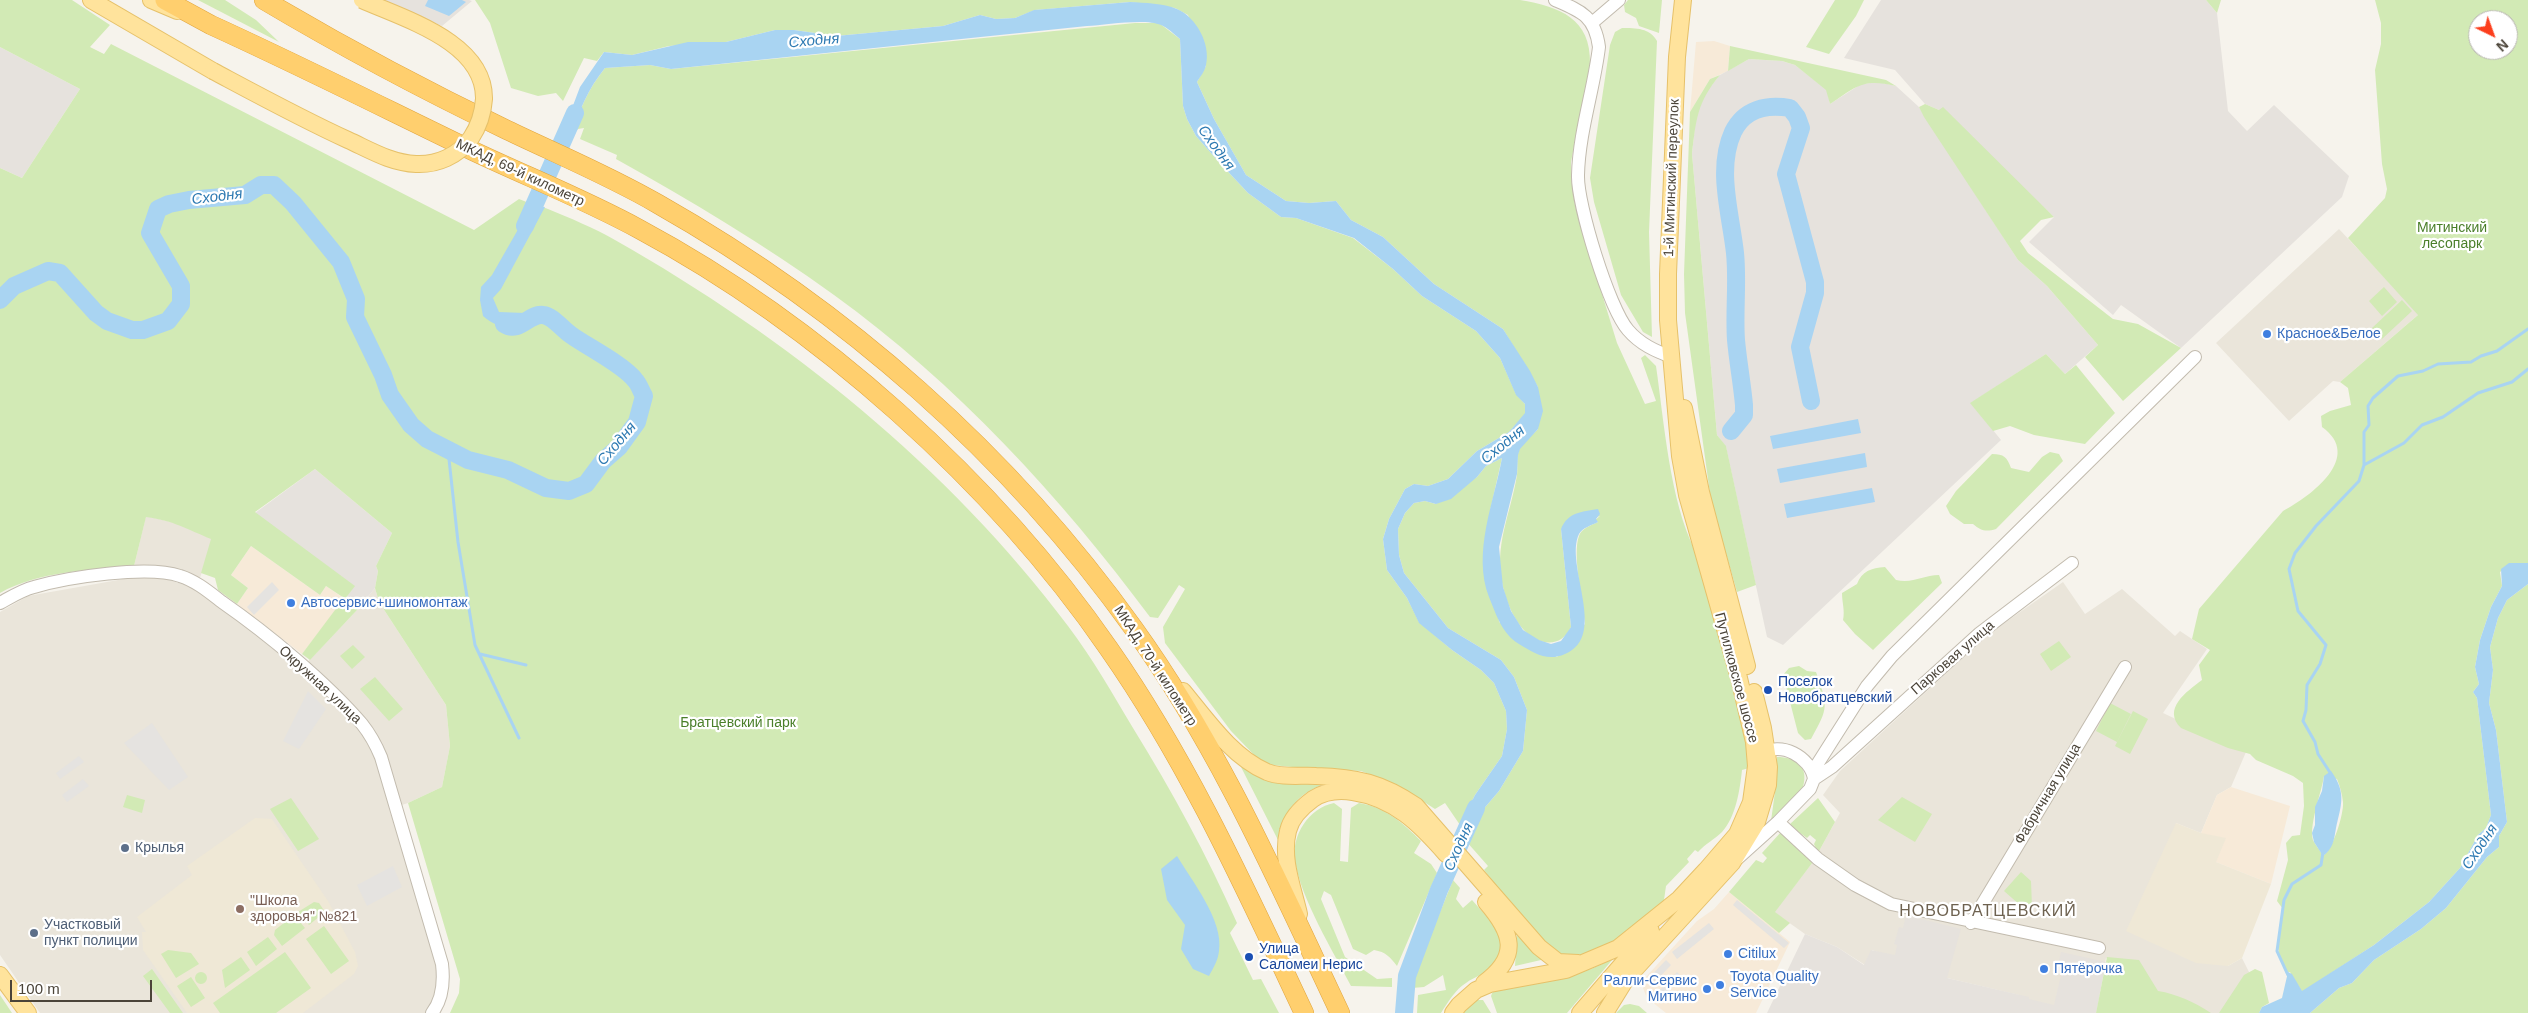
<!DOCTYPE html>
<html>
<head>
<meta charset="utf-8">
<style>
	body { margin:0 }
	#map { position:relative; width:2528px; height:1013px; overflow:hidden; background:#f6f3ec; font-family:Arial,sans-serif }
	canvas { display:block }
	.north { position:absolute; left:2468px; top:10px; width:50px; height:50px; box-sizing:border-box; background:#fff; border:1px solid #b7b4b0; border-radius:50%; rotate:138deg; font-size:14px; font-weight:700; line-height:20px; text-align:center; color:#4b4439 }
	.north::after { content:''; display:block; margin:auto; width:18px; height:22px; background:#fc3f1d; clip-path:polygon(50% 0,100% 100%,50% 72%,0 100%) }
	.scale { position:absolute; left:10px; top:980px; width:142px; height:22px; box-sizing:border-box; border:2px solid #4b4439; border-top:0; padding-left:6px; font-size:15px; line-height:18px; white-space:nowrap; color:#4b4439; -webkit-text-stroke:4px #fff; paint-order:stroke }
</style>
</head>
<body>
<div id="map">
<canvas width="2528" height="1013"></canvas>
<div class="north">N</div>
<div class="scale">100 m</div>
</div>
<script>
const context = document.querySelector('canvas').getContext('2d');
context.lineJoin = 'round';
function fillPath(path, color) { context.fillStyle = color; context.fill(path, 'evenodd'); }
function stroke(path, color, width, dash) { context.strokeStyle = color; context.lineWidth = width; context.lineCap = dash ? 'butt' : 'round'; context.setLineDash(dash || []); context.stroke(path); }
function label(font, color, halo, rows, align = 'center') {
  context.font = font + ' Arial,sans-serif'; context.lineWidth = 4.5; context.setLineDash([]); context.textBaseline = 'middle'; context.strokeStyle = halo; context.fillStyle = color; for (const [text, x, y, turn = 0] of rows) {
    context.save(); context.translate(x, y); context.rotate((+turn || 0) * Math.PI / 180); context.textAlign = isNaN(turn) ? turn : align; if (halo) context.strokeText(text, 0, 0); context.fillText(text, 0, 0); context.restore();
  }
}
fillPath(new Path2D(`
	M2339,229L2419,314L2340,382L2333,381L2289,421L2216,343Z
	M146,516L184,525L212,539L200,578L164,566H134Z
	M135,577H160L194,588L243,624L299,671L358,609L375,588L379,602L446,705L450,746L442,787L408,803L389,809L417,892L437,972V987L432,1004L426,1013H40L0,955V612L28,596Z
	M2063,582L2085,614L2122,589L2175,636L2180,631L2207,649L2163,713L2246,752L2231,787L2217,795L2201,833L2176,823L2228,966L2242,958L2250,974L2224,1013H2202L2141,986L2106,958L2096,1013H2016L2019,995L1947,978L1872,950L1865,965L1837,947L1805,934L1774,912L1813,862L1840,813L1823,795L1840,771L1990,633Z`), '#eae5da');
fillPath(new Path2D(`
	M1714,41L1730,46L1728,71L1710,79L1690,112L1696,42Z
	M251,546L320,595L326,586L345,599L302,654L237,604L248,588L231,575Z
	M2231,787L2290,806L2271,884L2216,862L2201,833L2217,795Z
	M1729,892L1790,942L1756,1013H1666L1647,998L1643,988L1645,978L1697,921L1714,909Z`), '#f7ead8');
fillPath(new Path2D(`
	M382,0H469L472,1L442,26Z
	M1881,0H2206L2217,13L2228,111L2247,131L2274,105L2349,176L2342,197L2181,348L2121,305L2113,315L2029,242L2054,217L1939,110L1925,104L1895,70L1844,58Z
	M0,47L80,89L22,178L0,168Z
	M1749,59L1782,61L1795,65L1827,90L1830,104L1861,84L1879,82L1896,86L1919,107L2018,260L2047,286L2098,345L2065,374L2046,354L1971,403L2001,440L1783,645L1767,637L1726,447L1717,435L1692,154L1696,116L1705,93L1720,75Z
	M315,469L392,533L376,566L378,571L375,588L358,609L345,599L354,586L255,513Z
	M1906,915L1961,929L1947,978L2029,997V999L2054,1005L2062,971L2057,970L2061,952L2106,962L2096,1013H1767L1805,934L1837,947L1864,965L1871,950L1895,955L1897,945L1894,944L1899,927L1903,928Z`), '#e6e2dd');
fillPath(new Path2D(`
	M255,818L272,819L328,901L355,952L358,966L354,974L303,1013H187L143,950L142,932H146L137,917L192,875L187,866Z
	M2176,823L2201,833L2226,838L2216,862L2271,884L2242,958L2228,966L2196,963L2126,931Z`), '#efe8d6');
fillPath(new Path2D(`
	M0,0H72L110,25L90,47L104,54L111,44L474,230L519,199C528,203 538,205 548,209C570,218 594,228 615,240C788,338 948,466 1068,626C1093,659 1112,693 1133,728C1172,791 1207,855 1237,923L1230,933L1253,980L1261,979L1279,1013H450L459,993L460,979L408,803L442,787L450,746L446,705L379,602L375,588L378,571L376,566L392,533L315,469L255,512L355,586L345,599L358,609L310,660L302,654L344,598L326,586L320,595L251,546L231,575L248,588L237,604L218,590L215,578L201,573L211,539C186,529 175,521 146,517L134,566C90,570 39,571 0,593V168L22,178L80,89L0,47Z
	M198,0H225L256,20L279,42Z
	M475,0H1520C1560,7 1591,18 1590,64L1571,162V178L1575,206L1617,343L1645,404L1656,401L1641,358L1645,355L1656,366C1664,421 1670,502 1695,550L1745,721L1749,768L1742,770C1740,789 1736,817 1722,832C1715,839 1705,844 1698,852L1695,850L1687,859L1689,862L1666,886L1664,900L1644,921L1607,946L1574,957H1563L1537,938L1484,870L1488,866L1466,841L1481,812L1499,791L1523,751L1527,710L1514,677L1501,660L1448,628L1404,573L1399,555L1398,529L1405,513L1414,503L1425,501L1436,504L1477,477L1486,466L1502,458L1490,511L1499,622L1557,657L1585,624C1583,603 1572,554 1579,536C1581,529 1591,525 1598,522L1595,520L1600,516L1561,529L1571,627C1561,649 1537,646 1522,628C1513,617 1506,601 1503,587C1493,547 1511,513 1517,475C1518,467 1516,455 1520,448C1524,441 1533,435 1538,429V387L1503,329L1434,284L1383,237L1351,220L1336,201L1309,203L1286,201L1246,175L1214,119L1197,82L1206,66L1188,15L1175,8L1130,2L1035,10L1015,18L996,19L980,15L943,26L836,36L794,30H775L726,42L669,46L632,55L604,52L597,61L584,58L563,101L556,93L538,96L511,88L490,23Z
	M1628,0H1662L1659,33L1639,26L1636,18L1625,12L1624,5Z
	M1835,0H1864L1856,16L1829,54L1806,47Z
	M2206,0H2221L2217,13Z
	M2375,0H2528V563H2512L2500,572L2502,586L2491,607L2480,640L2475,667L2479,684L2473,692L2477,698L2491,815L2486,828L2478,835L2460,868L2429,902L2374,945L2302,992L2290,972H2288C2271,949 2281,935 2283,909L2277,901L2288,860L2286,843L2292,836L2300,835L2304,806L2303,783L2293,776L2256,760L2250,754L2228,748L2181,728C2162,709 2186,692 2202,680L2199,665L2210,650L2192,639L2199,609L2283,511C2311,496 2364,457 2322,427L2321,416L2330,411L2351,405L2348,388L2340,382L2418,315L2348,238L2385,198L2387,189L2382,164L2375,70L2381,44V23ZM2478,20H2508V50H2478ZM2324,776L2337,779C2340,786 2342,794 2343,802C2344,814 2333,849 2323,856C2320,850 2317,847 2314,842C2307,830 2322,791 2324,776Z
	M1135,23H1159L1180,39L1183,106L1187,119L1196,136L1218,161L1248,193L1281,217L1296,218L1353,238L1393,269L1422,296L1476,331L1500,358L1516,394L1525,404L1526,413L1509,432L1477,451L1448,479L1428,486L1414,484L1405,489L1389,519L1383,539L1387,570L1407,598L1419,622L1452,650L1481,670L1494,683L1506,711L1507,729L1502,756L1475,795L1460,825L1445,803L1435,809L1399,786L1361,771L1292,767L1272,765L1258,759L1231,731L1165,643L1163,627L1185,589L1179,585L1158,618L1150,617C1060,496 956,383 834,295C764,244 691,201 616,159L617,155L580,139L584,128L578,129L572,136C579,110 588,89 605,68L650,65L671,69Z
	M1622,28C1636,28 1650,28 1657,41L1649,232L1652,337L1643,332L1621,295L1594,202L1590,178L1610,45L1615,32Z
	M1730,46L1886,80L1896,86C1863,78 1857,86 1830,104L1826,90L1795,65L1782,61L1749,59L1728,71Z
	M1720,75C1697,102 1696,120 1692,154L1717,435L1726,446L1756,585L1737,592L1711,501L1685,313L1684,274L1690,112L1710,79Z
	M1925,104L1939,110L1943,107L2054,217L2041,220L2020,241L2028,253L2113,319L2138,324L2181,348L2123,401L2085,357L2098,345L2047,286L2018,260L1924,117L1919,107Z
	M2384,287L2397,302L2382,316L2369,301Z
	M2402,300L2412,311L2382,339L2372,328Z
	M2046,354L2065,374L2076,365L2115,413L2085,444L2034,435L2010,426L1993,431L1970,403Z
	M2050,452L2059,454L2063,461L1996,529C1986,532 1981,531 1973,524H1964L1950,514L1946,506L1956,491L1992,454C2004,454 2007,457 2011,468L2029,472L2042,457Z
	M1885,567L1896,580C1913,584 1923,575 1939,575L1942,583L1873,650L1855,634L1843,620C1845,610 1842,603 1842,593L1857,584C1862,571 1871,568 1885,567Z
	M2528,584V1013H2310L2339,988L2352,983L2374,960L2421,929L2446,908L2487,857L2499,847V836L2507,822L2496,730L2489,703L2493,670L2490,647L2498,618L2507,600Z
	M2059,641L2071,657L2051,671L2040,654Z
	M353,645L365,657L352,669L340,656Z
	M1799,666L1807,671L1816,672C1828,706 1829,707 1811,739L1805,740L1798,733L1783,675L1789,668Z
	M375,677L403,709L389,721L360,689Z
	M2110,703L2131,714L2117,742L2096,731Z
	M2133,711L2148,719L2130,754L2115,746Z
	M1777,757C1796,757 1809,766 1803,787L1771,821L1777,777Z
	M1241,767L1264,778L1324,784C1297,794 1283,812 1278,840Z
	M127,795L145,800L142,813L123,807Z
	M1902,797L1932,814L1915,842L1878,820Z
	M291,798L319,839L298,851L270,809Z
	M1818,798L1835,822L1818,853L1814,844L1816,840L1810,835L1807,838L1789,825Z
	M1334,803L1342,809L1340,861L1348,862L1351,808L1359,803C1385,807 1403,823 1421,841L1414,853L1431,864L1437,873L1397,966C1390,957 1386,952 1374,950L1366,955L1353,949L1331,895L1324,891L1321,899L1345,957L1377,979L1392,978V987L1351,986C1333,951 1301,899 1295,861C1291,835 1309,808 1334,803Z
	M1781,832L1813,862L1775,912L1790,923L1779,933L1729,892L1756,860L1763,863L1767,858L1762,853Z
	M2021,872L2031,881L2032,907L2028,912L2004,891Z
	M1453,880L1460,888L1456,899L1463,908L1472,900C1487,917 1513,940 1495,964C1488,974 1475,976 1466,983C1455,990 1448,1002 1441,1013H1417L1418,995L1446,990L1443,975L1424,987L1412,988L1415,974Z
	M314,902L319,903L325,912L309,925L298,912Z
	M294,915L305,928L282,946L274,935L275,930Z
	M324,926L349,961L331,974L306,939Z
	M1517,932L1541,959V960L1515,966Z
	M268,937L277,949L256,966L247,952Z
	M168,950L191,953L199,964L176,978L161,954Z
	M285,952L311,988L276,1013H220L213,1003Z
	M241,957L250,970L225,988L222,970Z
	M2107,957L2139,960L2158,991C2177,994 2194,1002 2211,1013H2096Z
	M1613,959L1567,1013H1497L1491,996L1493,991L1591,969Z
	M152,969L183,1013H170L143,976Z
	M2255,969L2262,972L2269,1003L2262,1007L2259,1013H2219L2244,975Z
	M195 978a6 6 0 1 1 12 0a6 6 0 1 1-12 0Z
	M191,977L205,998L191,1007L177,986Z
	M0,995L12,1013H0Z
	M1476,1000H1483L1491,1013H1462Z
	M1630,1004L1639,1006L1647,1013H1616L1624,1005Z`), '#d2eab5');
fillPath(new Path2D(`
	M272,582L279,590L254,615L247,607Z
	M308,691L326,709L299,749L283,741Z
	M152,723L188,777L169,790L124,743Z
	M79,756L84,762L60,779L56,773Z
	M83,779L89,786L67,802L62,795Z
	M393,866L402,887L367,906L357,885Z
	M1737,900L1789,943L1784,948L1733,905Z
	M1709,923L1714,929L1677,959L1672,952Z
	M1666,960L1671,965L1651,986L1646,981Z
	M1677,972L1682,977L1662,998L1657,993Z`), '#e5e3e0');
fillPath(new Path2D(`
	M428,0H462L466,2L449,16L425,6Z
	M1130,2C1145,3 1163,3 1177,9C1196,17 1211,44 1206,65C1205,71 1200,77 1197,82L1214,119L1246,175L1286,201L1309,203L1336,201L1351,220L1383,237L1434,284L1503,329L1530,371L1538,387L1543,411L1538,429L1520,449L1518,455L1517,474L1499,547L1503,587L1511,611L1523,630L1539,640L1551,644L1561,641L1571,627L1561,529C1568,512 1581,512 1598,509L1600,514L1596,519L1598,522C1592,525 1582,528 1579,534C1564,565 1609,636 1565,654C1547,662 1534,653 1519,644C1502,634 1496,614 1489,597C1472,553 1494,502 1502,458L1486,466L1477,477L1451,499L1436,504L1425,501L1414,503L1405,513L1398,529L1399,555L1404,573L1448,628L1501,660L1514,677L1527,710L1523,751L1499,791L1481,812L1470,833L1460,825L1475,795L1502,756L1507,729L1506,711L1494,683L1481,670L1452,650L1419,623L1407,598L1387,570L1383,539L1389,519L1405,489L1414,484L1428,486L1448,479L1477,451L1509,432L1525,413V404L1516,395L1500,358L1476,331L1422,296L1393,269L1354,238L1296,218L1281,217L1248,193L1218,161L1196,136L1187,119L1183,106L1180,39C1174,34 1168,28 1161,25C1145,18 1105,25 1087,26L671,69L650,65L605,68C588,89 579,110 572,136L563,132L580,87L604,52L632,55L688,42H726L775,30H794L836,36L943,26L980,15L996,19L1015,18L1034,10Z
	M532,205L545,207L501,289L493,298L499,312L525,313V327C508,330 496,327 483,316L480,300L481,287L492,275Z
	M1858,419L1861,433L1773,449L1770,436Z
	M1865,453L1867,467L1780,483L1777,469Z
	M1872,488L1875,502L1787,518L1784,504Z
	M2509,563H2528V584L2507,600L2498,618L2490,647L2493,670L2489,703L2496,730L2507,822L2499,836V847L2487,857L2446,908L2421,929L2374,960L2352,983L2339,988L2310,1013H2259L2262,1007L2282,998L2288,972L2292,974L2302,991L2374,945L2429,902L2460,868L2478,835L2486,828L2491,815L2477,698L2473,692L2479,684L2475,667L2480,640L2491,607L2502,586L2501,569Z
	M2331,771C2347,793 2341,805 2336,828C2334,840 2333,849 2323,856L2314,842L2312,833L2315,825V807L2322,791L2324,776Z
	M1177,856C1192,881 1224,921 1219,951C1218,961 1213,968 1209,976L1193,969L1181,949L1185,925L1167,900L1161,869Z`), '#a9d4f2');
stroke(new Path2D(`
	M448,450L458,542L475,645L519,738
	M2364,465V432L2369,425L2368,406L2373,398L2398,376L2423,371L2438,364L2471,362L2481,356L2497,351L2528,329
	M480,654L526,665
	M2331,774L2318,754L2315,742L2303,721L2306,710L2307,685L2320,664L2326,645L2298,611L2289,569L2295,553L2316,526L2359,481L2364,465L2404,443L2422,425L2443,417L2478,393L2512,382L2528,369
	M2288,975L2277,951L2284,900L2292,884L2321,865L2323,852`), '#a9d4f2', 3);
stroke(new Path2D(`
	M525,226L575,113
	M0,300L14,286L48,271L60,273L96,313L107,321L132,330H143L168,321L181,304V286L150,233L158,209L169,204L189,200L245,195L261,185H274L293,203L341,262L356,299L355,317L383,375L390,395L411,425L427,439L468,460L508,470L546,488L569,491L586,484L603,461L619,447L637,422L644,396C641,391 639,384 635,380C624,365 586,346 571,335C562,329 553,316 543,315C529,313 519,334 504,324
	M1731,431L1744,415V405C1742,383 1738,362 1736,340C1734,311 1738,282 1735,253C1731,215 1716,169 1733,132C1744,109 1767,104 1790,108L1797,117L1801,128L1786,174L1815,282V293L1800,347L1811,401
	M1404,1013L1407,976L1439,890L1476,808`), '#a9d4f2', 18);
const minor = new Path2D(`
	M1555,0C1581,11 1595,16 1599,47C1594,89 1579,132 1578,175C1577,204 1609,308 1628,330C1640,344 1655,351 1672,357
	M1592,23L1619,0
	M0,603C11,597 22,590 34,587C68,577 148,565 180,576C196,581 209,592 222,602C268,634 326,682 362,724C370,734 376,745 381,757L442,964C444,981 443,999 432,1013
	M1761,755C1780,740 1811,757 1814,779
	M1813,771L1867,686L1892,656L2195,357
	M1778,822L1818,859L1855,885L1891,904L2099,948
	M1738,858L1778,822L1810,789L1814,779L1832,767L1980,633L2072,563
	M1971,923L2125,667`);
const major = new Path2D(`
	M91,0L213,71
	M151,0L177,11
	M1684,408L1701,492L1747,666
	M1183,691C1207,720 1232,757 1267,772C1282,778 1301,775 1316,776C1357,777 1382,783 1416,806L1539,947L1558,962L1578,963
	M1299,914C1293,888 1281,858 1288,831C1291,818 1302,807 1313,799C1325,791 1340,790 1353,792C1394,798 1420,824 1446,854
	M0,975L28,1013
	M1484,983C1521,956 1512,932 1486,902
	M1453,1013L1459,1005L1476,990L1490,984L1566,970L1618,948L1679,899L1706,870L1737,834L1751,802L1756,766L1754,742L1739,678L1687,495L1680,456L1668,320V274L1677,57L1683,0
	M1580,1013L1651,931
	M1605,1013L1626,979L1732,863L1757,822L1768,785L1769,767L1763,728L1754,692`);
const highway = new Path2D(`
	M165,0L211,25C299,65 386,109 473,151C528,177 586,200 639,229C818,325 994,482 1109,649C1188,762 1245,888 1304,1013
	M264,0C343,47 424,90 507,130C557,154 610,176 658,204C845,310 1009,454 1134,629C1219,747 1278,882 1340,1013`);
stroke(minor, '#c2bbae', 14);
stroke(major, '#e6c16a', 18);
stroke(highway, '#e0a43c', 20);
stroke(minor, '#fff', 12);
stroke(major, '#ffe39c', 16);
stroke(highway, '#ffcf6e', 19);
const majorBridge = new Path2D(`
	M213,71C258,95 302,119 348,140C370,150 391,163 416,164C437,165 458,156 471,138C479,126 483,113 484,99C485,42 404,19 362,0`);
stroke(majorBridge, '#e6c16a', 18, []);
stroke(majorBridge, '#ffe39c', 16);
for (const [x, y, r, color] of [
	[2267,334,5,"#3f7fe0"],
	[291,603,5,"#3f7fe0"],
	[1768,690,5,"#1a4fb4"],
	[125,848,5,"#5c6f8a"],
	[240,909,5,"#8d6e63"],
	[34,933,5,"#5c6f8a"],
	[1728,954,5,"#3f7fe0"],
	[1249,957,5,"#1a4fb4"],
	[2044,969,5,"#3f7fe0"],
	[1720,985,5,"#3f7fe0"],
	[1707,989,5,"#3f7fe0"]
]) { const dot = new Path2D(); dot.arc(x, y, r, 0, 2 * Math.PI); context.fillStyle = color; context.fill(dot); stroke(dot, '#fff', 2); }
label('14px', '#4b4439', '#fff', [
	["МКАД, 69-й километр",520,173,25],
	["1-й Митинский переулок",1672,178,-88],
	["Парковая улица",1953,658,-41],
	["МКАД, 70-й километр",1155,666,57],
	["Путилковское шоссе",1736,678,75],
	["Окружная улица",320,685,43],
	["Фабричная улица",2048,794,-59]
]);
label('14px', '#4a7f2a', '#fff', [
	["Митинский",2452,228],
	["лесопарк",2452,244],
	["Братцевский парк",738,723]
]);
label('14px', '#366cbe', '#fff', [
	["Красное&Белое",2277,334],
	["Автосервис+шиномонтаж",301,603],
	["Citilux",1738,954],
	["Пятёрочка",2054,969],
	["Toyota Quality",1730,977],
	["Service",1730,993],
	["Ралли-Сервис",1697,981,"right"],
	["Митино",1697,997,"right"]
], 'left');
label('14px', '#164399', '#fff', [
	["Поселок",1778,682],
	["Новобратцевский",1778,698],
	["Улица",1259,949],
	["Саломеи Нерис",1259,965]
], 'left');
label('14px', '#4e5e75', '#fff', [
	["Крылья",135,848],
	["Участковый",44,925],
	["пункт полиции",44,941]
], 'left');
label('14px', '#785e54', '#fff', [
	["\"Школа",250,901],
	["здоровья\" №821",250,917]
], 'left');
label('italic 15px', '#2e7ab2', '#fff', [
	["Сходня",814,41,-5],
	["Сходня",1216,148,54],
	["Сходня",217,197,-7],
	["Сходня",617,444,-50],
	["Сходня",1503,445,-39],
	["Сходня",1459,847,-66],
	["Сходня",2480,847,-56]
]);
context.letterSpacing = '1px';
label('16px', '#6e6250', '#fff', [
	["НОВОБРАТЦЕВСКИЙ",1988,912]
]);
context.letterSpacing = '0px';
</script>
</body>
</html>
